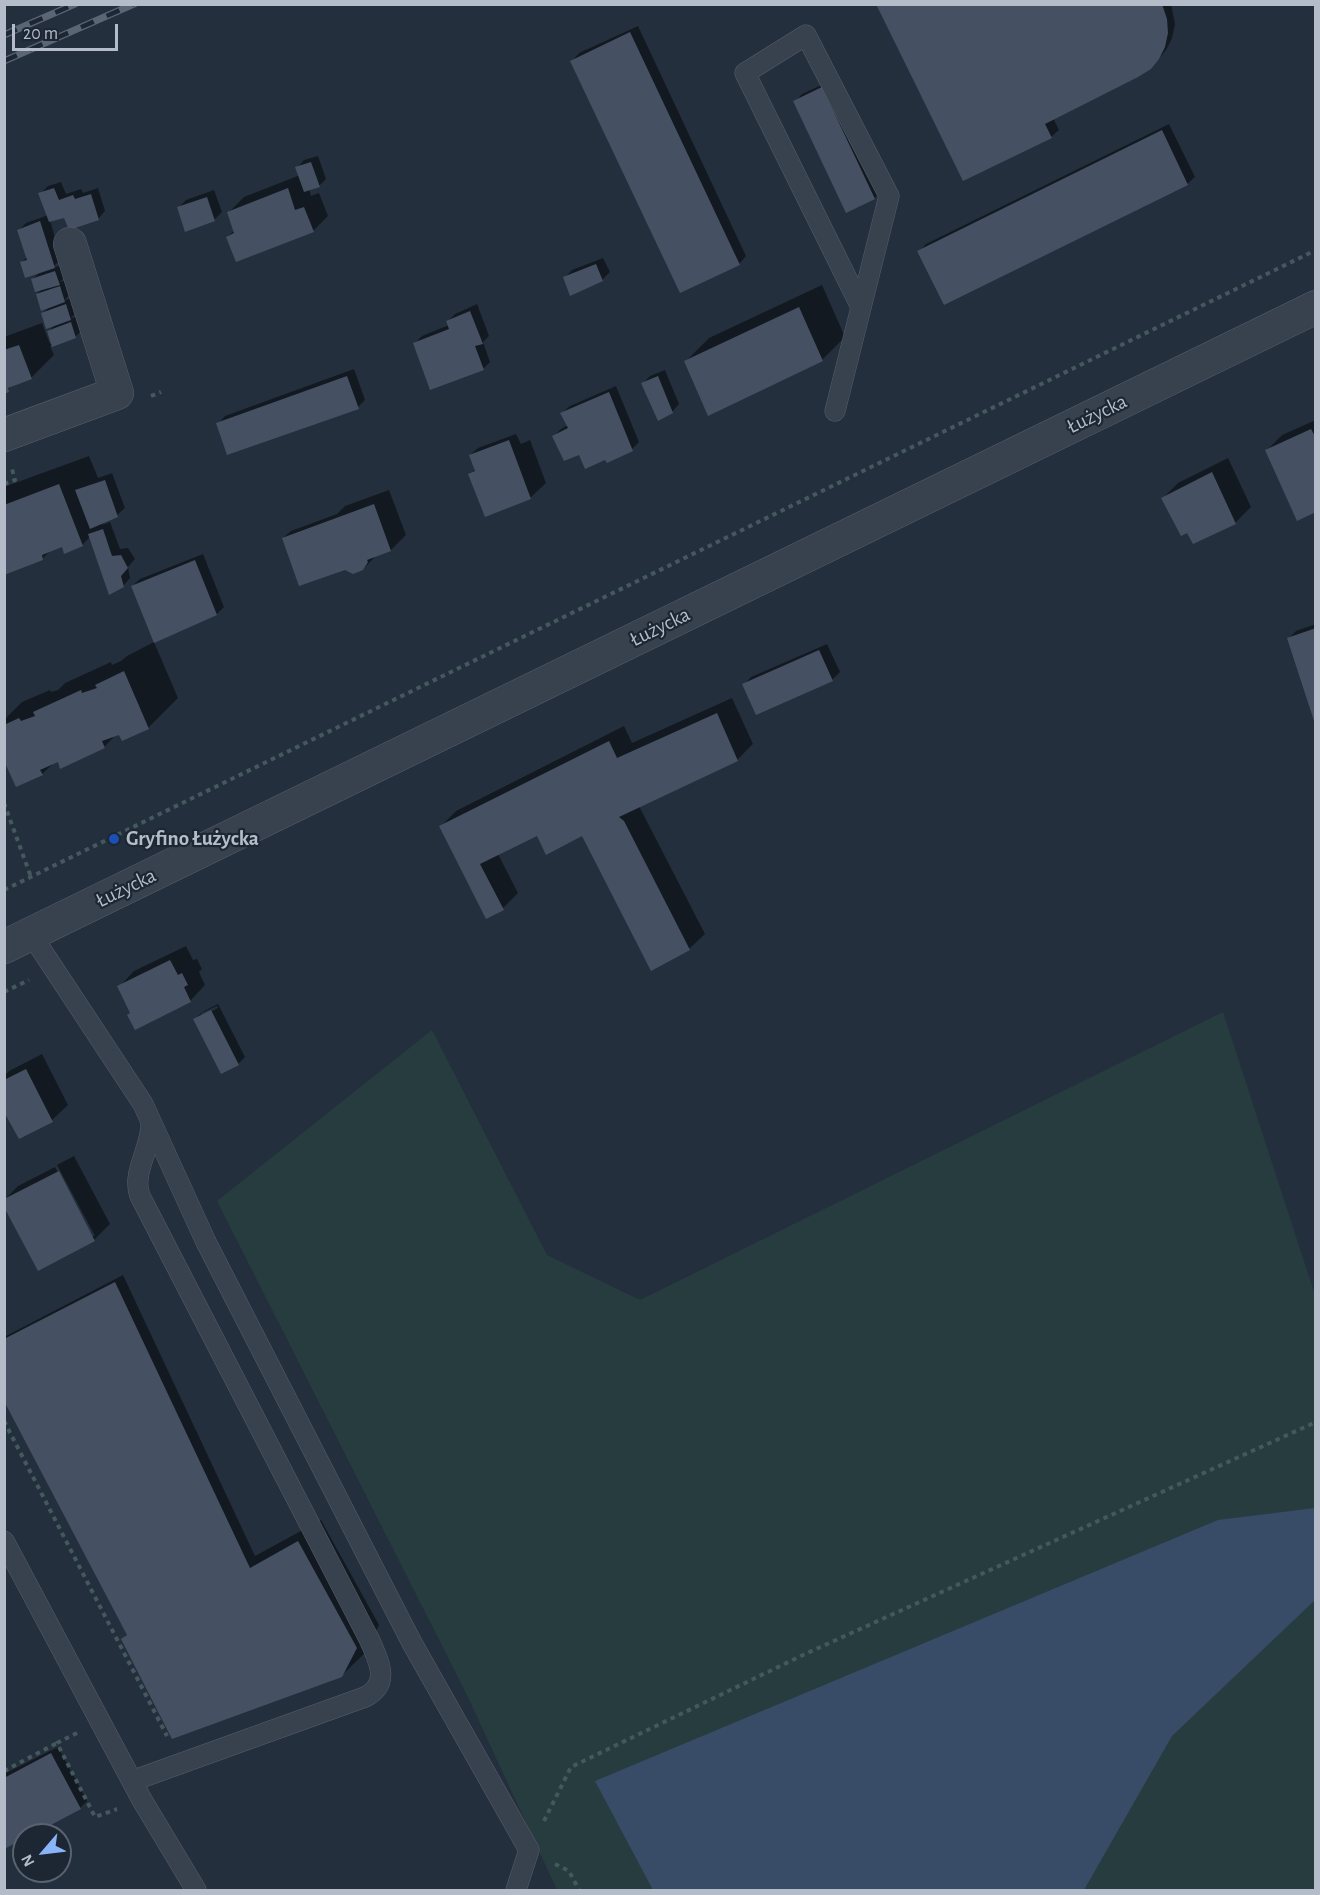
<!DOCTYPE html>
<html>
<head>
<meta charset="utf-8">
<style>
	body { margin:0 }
	#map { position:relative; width:1320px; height:1895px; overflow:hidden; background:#242f3e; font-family:"Alegreya Sans",sans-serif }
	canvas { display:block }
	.frame { position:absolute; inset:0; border:6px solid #b4bcc9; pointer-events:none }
	.north { position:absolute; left:12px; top:1823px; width:60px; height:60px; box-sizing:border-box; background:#1d2633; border:2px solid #59626f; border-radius:50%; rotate:242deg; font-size:16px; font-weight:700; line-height:24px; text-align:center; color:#b4bcc9 }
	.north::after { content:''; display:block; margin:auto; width:21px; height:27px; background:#8ab4f8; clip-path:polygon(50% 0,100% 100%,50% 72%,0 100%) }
	.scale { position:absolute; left:12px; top:24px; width:106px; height:27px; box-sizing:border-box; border:3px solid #b4bcc9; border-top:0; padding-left:8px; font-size:18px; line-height:21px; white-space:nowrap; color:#b4bcc9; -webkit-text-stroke:4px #1d2633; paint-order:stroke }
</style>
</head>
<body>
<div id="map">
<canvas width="1320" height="1895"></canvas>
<div class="frame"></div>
<div class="north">N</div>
<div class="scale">20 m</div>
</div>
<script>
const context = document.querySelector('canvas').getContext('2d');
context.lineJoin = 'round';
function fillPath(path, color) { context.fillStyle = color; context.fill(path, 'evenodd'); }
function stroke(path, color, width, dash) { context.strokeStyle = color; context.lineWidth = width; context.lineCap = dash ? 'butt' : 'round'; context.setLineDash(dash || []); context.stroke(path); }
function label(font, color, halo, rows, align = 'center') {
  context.font = font + ' "Alegreya Sans",sans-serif'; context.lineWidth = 4.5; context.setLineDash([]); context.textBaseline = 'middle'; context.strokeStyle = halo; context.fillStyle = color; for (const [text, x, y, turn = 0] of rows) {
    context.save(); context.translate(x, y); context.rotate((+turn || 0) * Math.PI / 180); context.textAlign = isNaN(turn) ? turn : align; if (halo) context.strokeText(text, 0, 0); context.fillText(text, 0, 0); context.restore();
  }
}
fillPath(new Path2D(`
	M1223,1012L1315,1295V1890H557L467,1695L217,1201L432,1030L547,1255L640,1300Z`), '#263c3f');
fillPath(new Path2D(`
	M1315,1508V1600L1172,1736L1084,1890H653L595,1781L1218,1520Z`), '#394c67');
fillPath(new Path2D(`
	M878,4H1171L1175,24L1172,38L1166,50L1158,60L1053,118L1059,130L1051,137Z
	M638,26L746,256L739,264L572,61L579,53Z
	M830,81L882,190L875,198L847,211L795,102L802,94Z
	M1169,124L1195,177L1187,184L919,252L926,244Z
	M318,156L326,179L319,186L309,189L311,196L319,193L328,216L313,231L227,237L235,230L229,212L244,197L300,175L297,168L304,160Z
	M61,182L66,194L81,189L83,193L98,188L105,211L98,219L65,216L50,220L61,259L52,268L62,265L66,276L60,282L67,280L71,293L64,301L73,297L78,311L70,319L79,315L83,329L76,336L50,346L54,355L31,378L16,383L4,392V337L42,323L50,344L52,343L49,331L56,323L43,313L51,305L37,294L43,288L33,279L41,271L21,263L27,257L19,230L26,223L48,215L40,194L48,186Z
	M214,190L222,212L214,220L179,207L186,200Z
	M603,258L610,272L602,280L565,277L572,270Z
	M822,285L845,337L822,360L686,361L709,338Z
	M477,304L489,336L483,342L490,362L483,369L415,343L422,336L449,325L448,321L455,314Z
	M354,369L365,400L358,407L218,424L225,416Z
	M665,370L679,404L672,412L643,383L650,376Z
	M616,386L639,442L632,449L606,458L580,453L553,437L561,429L568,425L562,413L570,406Z
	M1316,420V511L1267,450L1282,435Z
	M516,434L521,444L530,440L546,483L530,498L470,474L476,469L470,455L478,448Z
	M89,456L98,478L112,473L125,508L117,515L107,520L102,525L110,522L120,549L128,548L135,559L128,567L130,578L123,586L90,537L82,545H63L50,551L42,559L4,573V487Z
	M1228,458L1251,507L1235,523L1193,542L1187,531L1163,498L1178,483Z
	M389,490L406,535L391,550L377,555L363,569L283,538L291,531L337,514L345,506Z
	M203,554L224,607L217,614L132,586L140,579Z
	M1316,624V721L1289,638L1296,631Z
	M154,642L178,698L148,728L117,734L104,747L59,760L54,763L42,774L4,757V720L22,702L50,690L51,692L58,690L65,683L111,662L112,665L121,661L127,656Z
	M827,644L840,672L832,680L744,685L751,677Z
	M732,698L753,744L737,760L639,806L705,934L689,949L583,834H538L498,854L518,893L503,908L441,826L456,811L624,726L632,743Z
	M186,946L193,960L197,959L202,969L199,972L205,985L190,1001L132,1012L119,987L134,971Z
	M218,1004L245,1057L238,1064L195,1019L202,1012ZM217,1006L218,1008L201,1017V1013Z
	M42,1054L68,1105L52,1120L19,1137L4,1108V1076L9,1071Z
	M74,1156L110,1224L94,1240L38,1269L4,1200L18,1186L55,1167L91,1236H95L57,1165Z
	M123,1275L255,1556L321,1520L379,1625L365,1653L341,1676L123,1639L128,1633L4,1397V1337Z
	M58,1747L87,1801L80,1808L29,1835H24V1837L4,1848V1774Z`), '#0007');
fillPath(new Path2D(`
	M876,4H1162L1167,19L1168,33L1165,47L1159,59L1151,69L1138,77L1045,124L1052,138L963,181Z
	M630,32L740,265L680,293L570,61Z
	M822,87L875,199L846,213L793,101Z
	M1162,130L1188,185L944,305L917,251Z
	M311,162L320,187L304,192L295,167Z
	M54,188L59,200L73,195L75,199L91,194L99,220L69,230L64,218L49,222L38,193Z
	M288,188L295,210L304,207L314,232L236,262L226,237L234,233L227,212Z
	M207,197L215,221L185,232L177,207Z
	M40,221L55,268L25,278L20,262L27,260L17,230Z
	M596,264L603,281L570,296L563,277Z
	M55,271L60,285L35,292L31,279Z
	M60,286L65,302L41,311L36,294Z
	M66,304L71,320L46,329L41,313Z
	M799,307L823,361L708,416L684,361Z
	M470,311L483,344L475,346L484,370L430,390L413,343L449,329L446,321Z
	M71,322L76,338L52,347L47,331Z
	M19,345L32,379L8,388L9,392L4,394V350Z
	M347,376L359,409L227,455L216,423Z
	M658,376L673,413L658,421L641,383Z
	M609,392L633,451L607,463L605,460L585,469L579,455L564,461L552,436L568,428L560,413Z
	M1311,429L1316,438V512L1297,521L1265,450Z
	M509,440L531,499L485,517L468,474L475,471L469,455Z
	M1212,472L1236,524L1193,544L1187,533L1181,536L1161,498Z
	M105,480L118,517L90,529L75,490Z
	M59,484L83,546L64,554L62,547L42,555L43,560L4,575V505Z
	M374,504L391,551L367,560L368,562L363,570L353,574L345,570L299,586L282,538Z
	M103,529L112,556L121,555L128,568L121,576L124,587L109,595L88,534Z
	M195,560L217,615L154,643L131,586Z
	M1316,628V724H1315L1287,638Z
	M819,650L833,681L756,715L742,684Z
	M124,671L149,729L122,741L119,735L102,741L105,748L60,769L58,762L40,770L43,775L16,787L4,761V725L19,718L21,721L35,716L33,712L81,690L82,693L97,688L95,685Z
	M717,713L738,761L619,817L624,821L690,950L651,971L582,836L546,855L537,836L480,864L504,910L486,919L439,826L609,741L617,758Z
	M170,960L178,975L182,973L188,985L184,987L191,1002L135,1030L127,1015L130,1013L117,986Z
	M211,1010L239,1065L221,1074L193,1019Z
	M26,1069L53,1122L19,1139L4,1112V1080Z
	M59,1171L95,1241L38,1271L4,1207V1199Z
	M115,1282L250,1568L298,1541L357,1648L342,1677L172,1739L121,1639L127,1635L4,1401V1339Z
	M51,1753L81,1809L32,1835H24V1839L4,1849V1778Z`), '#455162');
const service = new Path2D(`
	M835,411L889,196L806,35L745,73L861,307
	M31,934L143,1104L206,1242L412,1643L529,1850L516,1890
	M4,1541L142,1800L196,1890
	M132,1781L365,1697C391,1684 379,1662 370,1641L140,1196C131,1173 152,1147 151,1123`);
const minor = new Path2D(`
	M4,435L117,393L70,244`);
const tertiary = new Path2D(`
	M4,947L1316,307`);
stroke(service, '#565f6c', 21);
stroke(minor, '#565f6c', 34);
stroke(tertiary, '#565f6c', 34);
stroke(new Path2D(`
	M151,396L161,392
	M4,484L15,480L12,469
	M4,803L31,877
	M4,890L1316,250
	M4,992L29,980
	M4,1421L167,1736
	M77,1733L57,1743L95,1817L117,1809
	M4,1771L57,1743
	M544,1821L571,1767L803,1655L1316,1422
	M555,1864L569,1871L579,1890`), '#44595c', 4, [4.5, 4.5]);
stroke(service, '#38414e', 20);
stroke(minor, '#38414e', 33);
stroke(tertiary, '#38414e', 33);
const rail = new Path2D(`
	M4,35L75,4
	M4,61L134,4`);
stroke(rail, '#5a6575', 7);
stroke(rail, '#1d2633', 4.5, [14]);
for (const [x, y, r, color] of [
	[114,839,6,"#1a4fb4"]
]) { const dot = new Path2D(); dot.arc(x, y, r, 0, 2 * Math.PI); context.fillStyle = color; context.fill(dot); stroke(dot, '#1d2633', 2); }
label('21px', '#b4bcc9', '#1d2633', [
	["Łużycka",1097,414,-26],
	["Łużycka",660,627,-26],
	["Łużycka",126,888,-26]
]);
label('bold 21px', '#b4bcc9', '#1d2633', [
	["Gryfino Łużycka",126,839]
], 'left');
</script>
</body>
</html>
